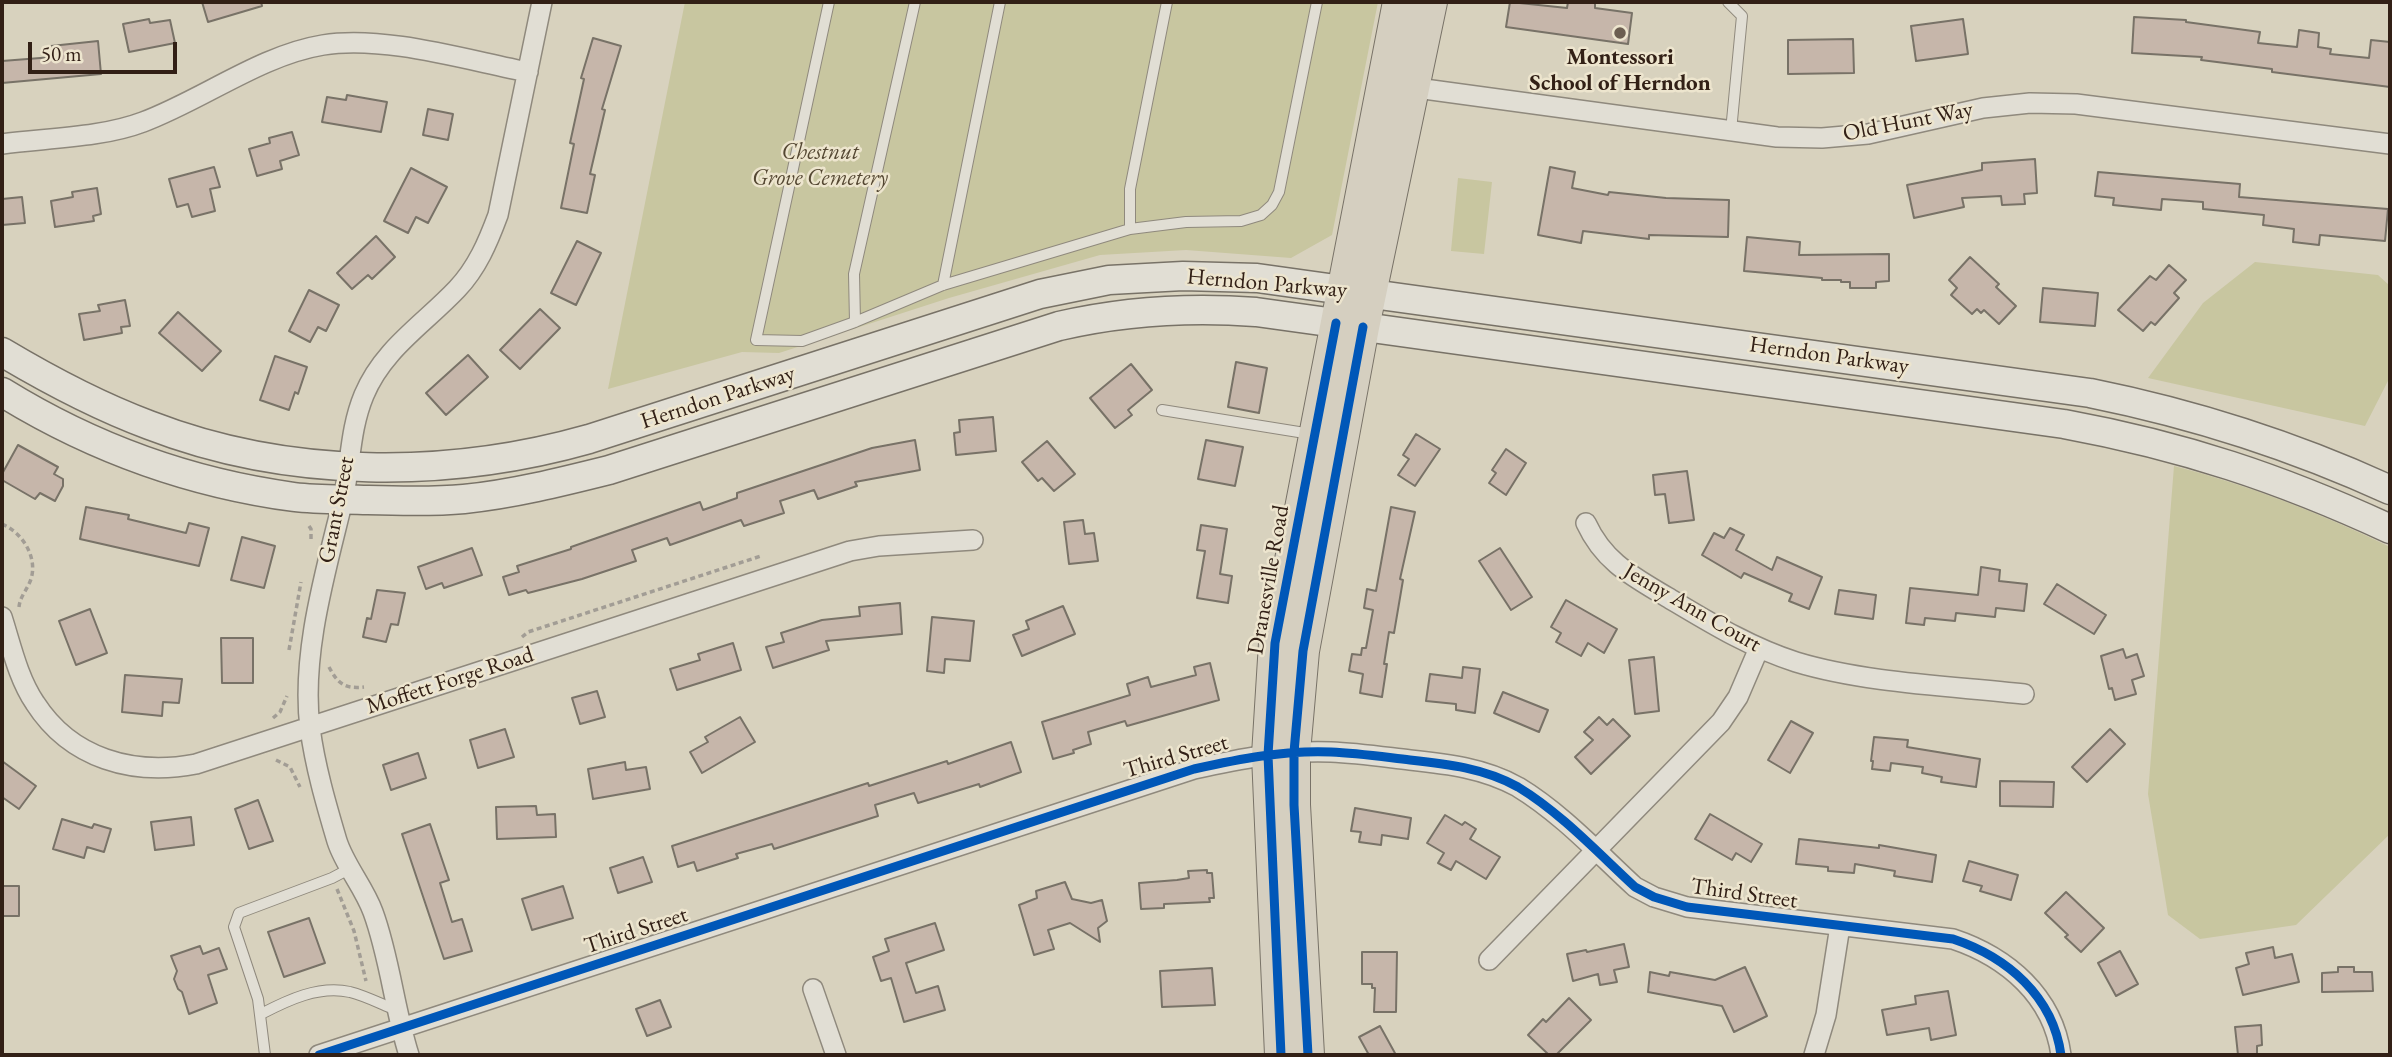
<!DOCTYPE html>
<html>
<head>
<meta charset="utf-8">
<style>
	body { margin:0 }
	#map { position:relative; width:2392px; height:1057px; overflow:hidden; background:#d8d2be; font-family:"EB Garamond",serif }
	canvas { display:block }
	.frame { position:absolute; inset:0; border:4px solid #322016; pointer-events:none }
	.scale { position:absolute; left:28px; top:42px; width:149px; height:32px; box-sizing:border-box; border:4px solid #322016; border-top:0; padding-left:9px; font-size:21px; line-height:24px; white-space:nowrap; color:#322016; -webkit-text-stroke:5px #ede5ce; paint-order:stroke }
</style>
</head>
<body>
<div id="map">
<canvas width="2392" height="1057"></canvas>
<div class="frame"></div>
<div class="scale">50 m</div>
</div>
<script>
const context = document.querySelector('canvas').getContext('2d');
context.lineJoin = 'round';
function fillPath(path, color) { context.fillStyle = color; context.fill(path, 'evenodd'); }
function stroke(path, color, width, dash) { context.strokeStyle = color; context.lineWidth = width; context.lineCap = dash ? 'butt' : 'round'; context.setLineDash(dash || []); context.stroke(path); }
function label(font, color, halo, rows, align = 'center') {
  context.font = font + ' "EB Garamond",serif'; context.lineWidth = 5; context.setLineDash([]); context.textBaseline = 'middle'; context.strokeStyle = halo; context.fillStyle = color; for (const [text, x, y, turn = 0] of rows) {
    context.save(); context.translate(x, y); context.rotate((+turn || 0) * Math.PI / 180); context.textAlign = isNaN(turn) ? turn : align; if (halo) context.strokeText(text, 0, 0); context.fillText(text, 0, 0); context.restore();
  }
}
fillPath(new Path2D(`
	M685,2H1378L1332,235L1291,258L1186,250L1100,255L949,298L779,353L742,352L608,389Z
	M1458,178L1492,182L1484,254L1451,251Z
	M2255,262L2378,275L2390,286V377L2365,426L2148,378L2203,303Z
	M2174,466C2249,485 2320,513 2390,547V834L2296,925L2200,939L2168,915L2148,794Z`), '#c8c6a0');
const building = new Path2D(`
	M202,2H261L262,6L208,22Z
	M1510,2L1567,8L1568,2H1595V8L1632,13L1628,44L1506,27Z
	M2134,17L2186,20V22L2260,32L2258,43L2297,47L2299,30L2319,33L2318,47L2331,49L2330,54L2369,58L2371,40L2390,42V87L2272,72V69L2201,60L2202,57L2132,53Z
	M149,19L150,23L170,20L175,43L129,52L123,24Z
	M1963,19L1968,54L1916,61L1911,26Z
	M593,38L621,46L602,109L605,110L590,174L595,175L587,213L561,208L574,144L570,143L584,79L581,78Z
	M1853,39L1854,73L1788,74V40Z
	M98,41L101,74L2,83V61L53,57L51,46Z
	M347,95L387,102L381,132L322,122L327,97L346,100Z
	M428,109L453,114L448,140L423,135Z
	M292,132L299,155L280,161L282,169L257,176L249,149L270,143L269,138Z
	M2035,159L2037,193L2024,194L2025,204L2002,205L2001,196L1962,198L1964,207L1914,218L1907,185L1982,170V163Z
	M214,167L220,187L210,189L215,211L192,217L188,204L177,207L169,179Z
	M1550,167L1575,172L1572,188L1608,195L1609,192L1666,198L1729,200L1728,237L1649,235V239L1583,231L1581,243L1538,235Z
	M411,168L447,187L428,223L416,217L408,233L384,221Z
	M2098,172L2240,184L2239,197L2388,209L2385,241L2320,235L2319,245L2293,242L2294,229L2263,225L2264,215L2203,209V202L2162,199L2161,210L2113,205L2114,198L2095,196Z
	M97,188L101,214L93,216L94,221L55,227L51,201L73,197L72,192Z
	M22,197L25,223L2,225V199Z
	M376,236L395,257L372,279L368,275L352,289L337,273Z
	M1747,237L1800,242L1799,255L1889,254V281L1876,282V288H1850V282H1841V280H1822V278L1744,271Z
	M577,241L601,253L576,305L551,293Z
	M1970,257L1999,284L1996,287L2016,306L1999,324L1984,310L1981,313L1977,309L1972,314L1951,295L1957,288L1949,280Z
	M2169,265L2186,280L2174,293L2179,298L2155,325L2151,322L2143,331L2118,310L2150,276L2156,280Z
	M2043,288L2098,293L2095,326L2040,322Z
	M309,290L339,305L326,331L318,327L310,342L289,331Z
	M125,300L130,326L121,327L122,333L84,340L79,314L100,311L98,305Z
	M540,309L560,328L520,369L500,350Z
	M178,312L221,351L202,371L159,333Z
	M468,355L488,377L446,415L426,393Z
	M275,356L307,367L298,394L295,392L289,410L260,400Z
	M1236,362L1267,368L1259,413L1228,407Z
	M1131,364L1152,390L1128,410L1132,415L1115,428L1090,398Z
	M993,417L996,451L956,455L954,433L960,432L959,420Z
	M1416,434L1440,449L1415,486L1398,475L1409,459L1403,455Z
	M915,440L920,470L855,482L857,486L818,499L814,490L780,501L784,513L744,526L741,520L670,545L667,538L632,550L636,561L582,579L528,593L526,590L509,595L503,577L519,572L517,566L571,549V547L700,502L703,510L737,498V493L872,448Z
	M1206,440L1243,447L1235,486L1198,479Z
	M1047,441L1075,474L1054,491L1042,478L1038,481L1022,462Z
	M18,445L58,467L54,474L63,479V486L55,501L40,493L35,499L2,480V474Z
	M1506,449L1526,463L1506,495L1489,483L1496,473L1492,470Z
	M1687,471L1694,520L1669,523L1665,494L1655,495L1653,475Z
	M86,507L129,515L128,519L186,533L189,523L209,528L199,566L80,539Z
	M1391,507L1415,512L1400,579L1403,580L1394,633L1389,632L1384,664H1387L1382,697L1360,693L1363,674L1349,671L1352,654L1361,655L1362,648H1366L1373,610L1364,608L1367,589L1376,591Z
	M1083,520L1085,534L1094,533L1098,561L1069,564L1064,522Z
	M1201,525L1227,529L1220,574L1232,576L1228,603L1197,598L1205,551L1197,550Z
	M1730,528L1744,535L1736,550L1772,570L1777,557L1822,577L1809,609L1789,601L1792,594L1744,573L1741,578L1702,555L1714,533L1724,538Z
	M242,537L275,546L264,588L231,580Z
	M472,548L482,575L444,588L442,583L426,589L418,567Z
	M1500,548L1532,597L1511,610L1479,561Z
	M1981,567L2000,570L1999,581L2027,584L2024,611L1996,608L1995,617L1956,613L1955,621L1925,618L1924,625L1906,623L1910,588L1978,595Z
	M2057,584L2106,615L2094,634L2044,604Z
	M377,590L405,593L398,625L391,624L386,642L363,637L367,618L371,619Z
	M1839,590L1876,595L1873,619L1835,614Z
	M1566,600L1617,629L1604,653L1588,643L1581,656L1556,642L1561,633L1551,627Z
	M900,603L902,634L826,641L829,650L773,668L766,647L784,642L781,633L822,620L860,616L859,607Z
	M1063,606L1075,634L1022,656L1013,635L1029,629L1026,621Z
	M90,609L107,653L76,665L59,621Z
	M932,617L974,621L970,661L945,659L944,673L927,671Z
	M221,638H253V683H222Z
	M733,643L741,670L677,690L670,669L700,660L698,654Z
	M2123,649L2126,658L2137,654L2144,676L2132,680L2136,694L2115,700L2112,688L2109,689L2101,656Z
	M1654,657L1659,711L1635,714L1629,660Z
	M1210,663L1219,700L1127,726L1125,721L1088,732L1091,744L1073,750L1074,753L1053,759L1042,722L1130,695L1127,684L1148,677L1151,687L1196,675L1194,667Z
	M1463,667L1480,669L1475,713L1456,710V704L1426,701L1430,674L1462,678Z
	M125,675L182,679L179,703L163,702L162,716L122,712Z
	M597,691L605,717L580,724L572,698Z
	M1503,692L1548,710L1539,732L1494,713Z
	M740,717L755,742L702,773L690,752L708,742L705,737Z
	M1599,717L1607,725L1613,719L1630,736L1591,774L1575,757L1593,740L1584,732Z
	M1791,721L1813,733L1790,773L1768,760Z
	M505,729L514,757L478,768L470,740Z
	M2110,729L2125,744L2087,782L2072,767Z
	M1874,737L1908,740L1907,747L1980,759L1976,787L1941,782L1942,777L1922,773L1923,767L1891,763L1890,771L1872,769L1873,761H1871Z
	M1011,742L1021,772L980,787L979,784L918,803L914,793L875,805L878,816L774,849L772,844L736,854L738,858L697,871L694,862L678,867L672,846L868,783L869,786L947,761L948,764Z
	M418,753L426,778L391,790L383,765Z
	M2,761L36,786L19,809L2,797Z
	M625,762L626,770L646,767L650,789L593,799L588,769Z
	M2000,781L2054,782L2053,807L2000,806Z
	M258,800L273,841L249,849L235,809Z
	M536,806L537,815L555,814L556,837L497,839L496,807Z
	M1355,808L1411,818L1408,839L1382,835L1381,845L1359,842L1361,832L1351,831Z
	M1710,814L1762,844L1751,862L1736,853L1732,860L1695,839Z
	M1445,815L1462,825L1465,822L1476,829L1470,839L1500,857L1486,879L1456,861L1451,870L1438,863L1444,853L1427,843Z
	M191,817L194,845L155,850L151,822Z
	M62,819L92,828L94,824L111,829L104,852L87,847L84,858L53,849Z
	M430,824L449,880L440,883L452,922L462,919L472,951L444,959L402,834Z
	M1799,839L1879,848V845L1936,855L1932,882L1894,876L1895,871L1855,864L1854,873L1828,871V867L1796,864Z
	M643,857L652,882L618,893L610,868Z
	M1969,861L2018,875L2011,900L1980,891L1982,886L1963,881Z
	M1207,870V873H1212L1214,898H1209L1210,902L1164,904V908L1141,909L1139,883L1177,880L1189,878L1188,871Z
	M1065,882L1072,899L1091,903L1102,900L1107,921L1098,928L1100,942L1070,923L1048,930L1054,949L1034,955L1019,905L1037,898L1036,891Z
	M2,886H19V916H2Z
	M563,886L573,918L532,930L522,899Z
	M2066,892L2104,928L2081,952L2065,937L2068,935L2045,913Z
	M309,918L325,963L284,977L268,932Z
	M935,923L944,950L906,963L916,993L938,986L945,1010L904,1022L891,978L881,981L873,957L889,951L885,939Z
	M1624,944L1629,967L1614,970L1617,982L1600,985L1598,974L1573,981L1567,954L1586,950L1587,952Z
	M200,946L203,954L219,948L227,969L208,975L217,1003L189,1014L182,992L178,989L174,979L177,971L171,956Z
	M2273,947L2275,958L2292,954L2299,982L2243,995L2236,968L2249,964L2246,953Z
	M2120,951L2138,984L2116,996L2098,963Z
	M1362,952H1397L1396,1012H1374L1375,988H1372V984H1362Z
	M1745,967L1767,1016L1734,1032L1722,1006L1648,992L1650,972L1669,976L1670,972L1715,980Z
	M2338,967H2354V972H2372L2373,991L2322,992V973L2338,972Z
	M1212,968L1215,1005L1162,1007L1160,971Z
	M1948,991L1956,1035L1931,1040L1929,1028L1887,1035L1882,1010L1916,1004L1915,996Z
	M1569,998L1591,1020L1556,1055H1549L1528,1035L1543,1019L1546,1022Z
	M660,1000L671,1027L647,1036L636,1009Z
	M2261,1025L2262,1045L2257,1046V1055H2238L2235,1027Z
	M1380,1026L1396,1055H1369L1359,1037Z`);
fillPath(building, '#c6b6aa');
stroke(building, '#787267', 2);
const lane = new Path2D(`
	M829,2L756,340L802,341L855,322L943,285L1130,229L1186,222L1241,221L1261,215L1272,205L1279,192L1317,2
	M1728,2L1742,16L1731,131
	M1130,229V189L1167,2
	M943,285L1000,2
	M855,322L854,274L915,2
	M1162,410L1311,434
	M261,1014C288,1000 319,985 350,992C366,996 381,1004 396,1010
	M265,1055L258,999L234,927L239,913L332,878L351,868`);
const street = new Path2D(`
	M1402,86L1777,137L1822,138L1868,134L1983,108L2030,103L2076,104L2390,144
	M2,144C46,138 101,138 143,122C202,100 261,55 323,45C384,35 466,60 528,72
	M1586,523C1604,562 1632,576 1667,597C1709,622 1749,647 1796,662C1865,683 1952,686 2024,694
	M2,617C11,645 18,678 35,703C71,759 133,776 196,764L850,551L879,546L973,540
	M1489,960L1721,722L1738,697L1759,648
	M813,989L836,1055
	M319,1055L1194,769C1239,759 1284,750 1331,752C1357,753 1384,757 1410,760C1447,764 1484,768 1518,787C1561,813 1598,853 1635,887L1654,897L1687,907L1953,939C2007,957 2053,996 2061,1055
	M409,1055C394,1008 390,958 373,912C364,887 345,866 337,841C326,804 315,766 310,728C301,655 325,574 342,504C351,467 349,431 364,395C383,349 424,324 457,289C477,268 488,242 498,215L542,2
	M1814,1055L1826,1015L1840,926`);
const secondary = new Path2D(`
	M2,352C49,380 98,406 149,425C288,479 448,479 589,439L1040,294L1109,280L1183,276L1257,278L1343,290L2090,393C2194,414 2294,446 2390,490
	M2,392C91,447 190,483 294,497C318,500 344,499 368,500C400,501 432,502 464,499C513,494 561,482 609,470L1059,326C1124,311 1189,307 1256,312L2064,424C2183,446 2280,478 2390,529`);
const primary = new Path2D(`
	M1281,1055L1268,755L1275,643L1399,2
	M1308,1055L1294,805V752L1303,651L1363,327L1431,2`);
stroke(lane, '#8f897d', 12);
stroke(street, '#8f897d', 22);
stroke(secondary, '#787267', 31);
stroke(primary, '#787267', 34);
stroke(new Path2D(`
	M2,524C21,532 36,554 32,575C30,587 20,595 19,607
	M309,526L311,529V540
	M522,637L528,632L761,556
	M289,650L301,582
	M329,667C338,684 345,689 364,687
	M273,718L280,712L287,696
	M276,760L290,767L300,787
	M337,889L354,931L366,981`), '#a29d95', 3.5, [5, 3.5]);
stroke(lane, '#e1ded4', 10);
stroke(street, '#e1ded4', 19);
stroke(secondary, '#e1ded4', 28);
stroke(primary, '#d5cfc0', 32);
stroke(new Path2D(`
	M319,1055L1194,769C1239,759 1284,750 1331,752C1357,753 1384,757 1410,760C1447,764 1484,768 1518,787C1561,813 1598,853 1635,887L1654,897L1687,907L1953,939C2007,957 2053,996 2061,1055
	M1281,1055L1268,755L1275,643L1336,323
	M1308,1055L1294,805V752L1303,651L1363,327`), '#0057b8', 9);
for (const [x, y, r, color] of [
	[1620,33,7,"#6c5e51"]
]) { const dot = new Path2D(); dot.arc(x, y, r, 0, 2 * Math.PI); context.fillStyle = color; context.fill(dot); stroke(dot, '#ede5ce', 2.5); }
label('bold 23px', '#322016', '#ede5ce', [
	["Montessori",1620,58],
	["School of Herndon",1620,84]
]);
label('23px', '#322016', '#ede5ce', [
	["Old Hunt Way",1908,122,-11],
	["Herndon Parkway",1267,284,5],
	["Herndon Parkway",1829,356,8],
	["Herndon Parkway",718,398,-18],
	["Grant Street",337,510,-79],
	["Dranesville Road",1269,580,-80],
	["Jenny Ann Court",1692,608,30],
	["Moffett Forge Road",450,681,-18],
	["Third Street",1176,757,-16],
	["Third Street",1744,894,8],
	["Third Street",636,931,-18]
]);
label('italic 23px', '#544732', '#ede5ce', [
	["Chestnut",820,153],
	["Grove Cemetery",820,179]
]);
</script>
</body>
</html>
